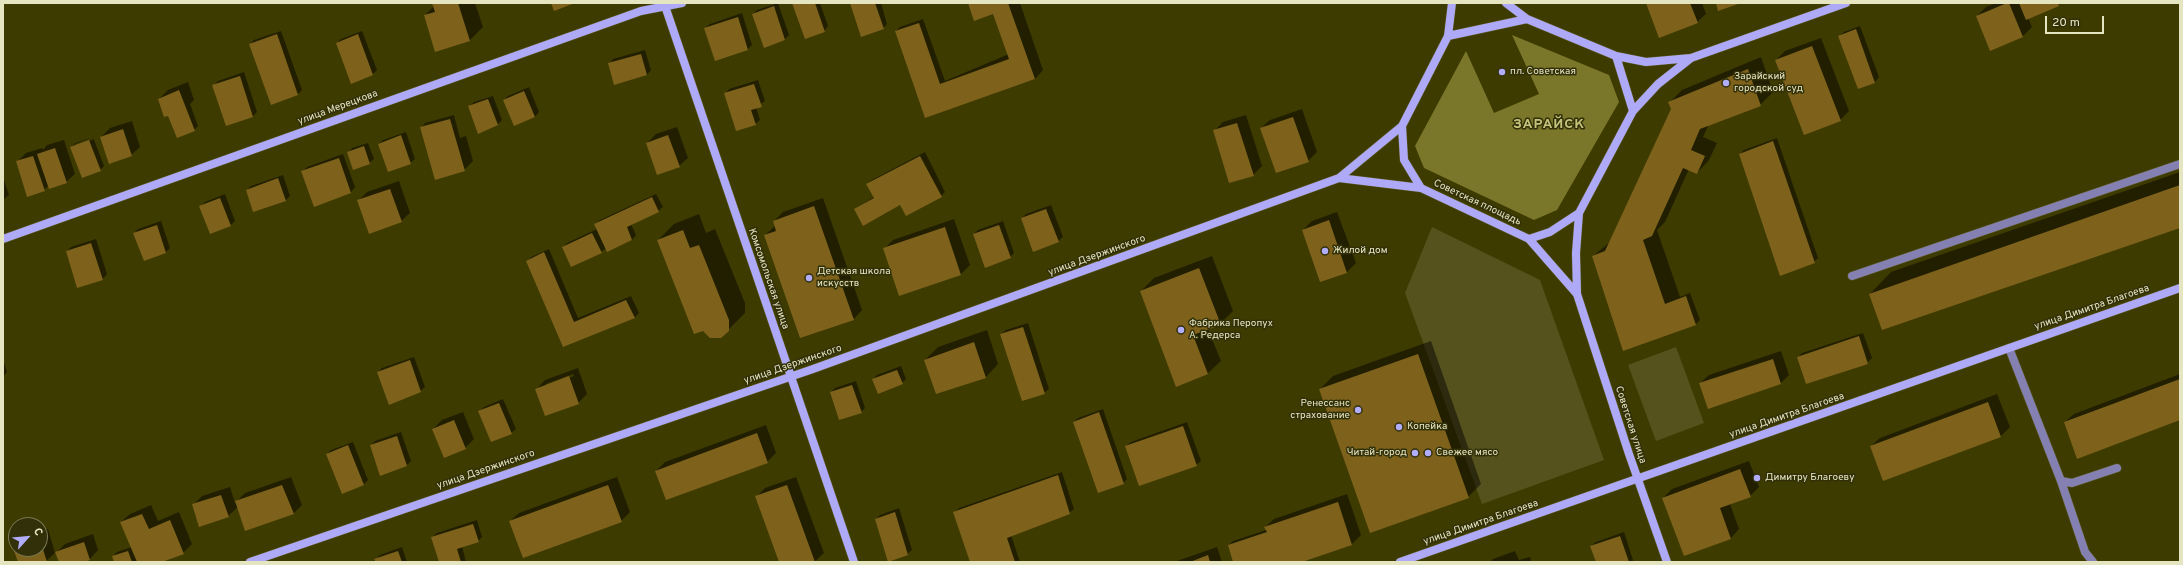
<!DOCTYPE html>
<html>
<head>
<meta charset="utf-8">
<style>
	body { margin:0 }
	#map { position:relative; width:2183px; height:565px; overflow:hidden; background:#3e3b00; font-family:Overpass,sans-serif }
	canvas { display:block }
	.frame { position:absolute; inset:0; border:4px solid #e6e5c2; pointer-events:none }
	.north { position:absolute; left:8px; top:517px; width:40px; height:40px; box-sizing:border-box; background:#323009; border:1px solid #7a7853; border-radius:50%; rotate:63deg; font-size:11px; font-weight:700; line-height:16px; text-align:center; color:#e6e5c2 }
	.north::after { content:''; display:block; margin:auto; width:14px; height:18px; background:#b2adf9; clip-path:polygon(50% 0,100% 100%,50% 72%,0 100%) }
	.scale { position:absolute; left:2045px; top:16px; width:59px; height:18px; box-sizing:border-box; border:2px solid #e6e5c2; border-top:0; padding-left:5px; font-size:12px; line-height:14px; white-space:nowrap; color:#e6e5c2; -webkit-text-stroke:3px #323009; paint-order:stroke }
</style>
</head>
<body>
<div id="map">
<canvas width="2183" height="565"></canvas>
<div class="frame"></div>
<div class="north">С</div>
<div class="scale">20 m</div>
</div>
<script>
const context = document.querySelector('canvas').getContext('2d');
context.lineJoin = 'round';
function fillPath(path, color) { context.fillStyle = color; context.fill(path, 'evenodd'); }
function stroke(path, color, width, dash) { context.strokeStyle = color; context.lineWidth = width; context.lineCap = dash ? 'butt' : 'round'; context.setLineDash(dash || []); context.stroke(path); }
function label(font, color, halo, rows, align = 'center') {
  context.font = font + ' Overpass,sans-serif'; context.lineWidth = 3; context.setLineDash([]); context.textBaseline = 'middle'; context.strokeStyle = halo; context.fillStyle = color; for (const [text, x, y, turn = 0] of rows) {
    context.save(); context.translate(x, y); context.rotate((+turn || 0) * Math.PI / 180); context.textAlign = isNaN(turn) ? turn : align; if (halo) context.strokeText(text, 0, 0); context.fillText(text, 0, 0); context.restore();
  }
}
fillPath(new Path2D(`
	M1432,227L1540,280L1604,460L1482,504L1405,293Z
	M1676,347L1704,423L1656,441L1628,365Z`), '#55521d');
fillPath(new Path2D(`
	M1512,35L1609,75L1619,102L1557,210L1534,220L1424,168L1415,146L1466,51L1494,113L1539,94Z`), '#7a762a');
fillPath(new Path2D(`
	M433,3H475L483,27L470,40L436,51L425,15L434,6Z
	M778,3L789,35L785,39L753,14L757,10Z
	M793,3H820L828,26L824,31Z
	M851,3H881L887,24L883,28Z
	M969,3H1020L1043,70L1035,79L925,116L896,31L900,27L923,19L945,81L1009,54L994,13Z
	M1647,3H1702L1706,14L1697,22Z
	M1996,3H2061L2028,18L2032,27L2023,36L1991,49L1977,16L1986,7Z
	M742,13L752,45L748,49L716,59L705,28L710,24Z
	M1860,26L1879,77L1875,82L1858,88L1840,36L1844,32Z
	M281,31L302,90L298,94L250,44L254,40Z
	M362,31L377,70L373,74L337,43L341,39Z
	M1821,38L1849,111L1840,120L1776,60L1785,51Z
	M645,50L651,70L647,75L609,64L613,59Z
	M1761,57L1773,92L1760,105L1709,124L1703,137L1717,143L1709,160L1697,173L1689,169L1665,222L1657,230L1680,297L1690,293L1700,320L1696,324L1623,350L1593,256L1610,242L1672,109L1669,103L1682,90Z
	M244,72L257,112L253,116L214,85L218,81Z
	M758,80L765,101L756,107L760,120L755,124L725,94L729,89Z
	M188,82L194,100L190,104L198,126L194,130L169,115L159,99L168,90Z
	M529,87L539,112L535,117L504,100L508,96Z
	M493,96L502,120L498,124L469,107L474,102Z
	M1302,109L1317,152L1308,161L1261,128L1270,120Z
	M454,115L460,138L466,136L473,161L464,170L421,128L425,123Z
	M1246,115L1262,166L1253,175L1214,131L1223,122Z
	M132,121L140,147L131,155L101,137L110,128Z
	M677,127L688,158L679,166L647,143L656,134Z
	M406,132L415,159L410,163L379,144L383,140Z
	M93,137L104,166L100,170L71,148L75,143ZM93,137L94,139L75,147V144Z
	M1777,138L1818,258L1814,262L1740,154L1744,150Z
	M64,140L75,174L66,182L49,185L44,190L17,162L26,153L42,148L43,150L47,145Z
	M368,143L374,159L369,163L348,153L352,148Z
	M925,152L945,192L941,196L900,204L855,209L874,197L867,184L872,180Z
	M343,154L355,187L351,192L314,206L303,171L307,167Z
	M2180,172V227L1870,294L1891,272Z
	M283,175L290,196L286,200L253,211L247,190L251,186Z
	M3,177L9,195L3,200Z
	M399,181L410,213L401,221L359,200L367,192Z
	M225,194L235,221L231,225L201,206L205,202Z
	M656,194L663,207L658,211L631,224L636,235L632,240L607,251L606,248L601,252L563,247L567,243L597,229L595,224L600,220Z
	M823,198L862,310L854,319L765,235L775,226L774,221L783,212Z
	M1051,205L1063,237L1058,241L1022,218L1026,214Z
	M1337,212L1356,263L1347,272L1321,281L1303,230L1312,221Z
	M699,214L706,233L715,229L745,303V313L721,337L658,240L674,224Z
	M954,219L970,265L961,274L900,295L885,248L893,240Z
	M161,221L170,248L166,252L144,260L134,233L138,229Z
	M1003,221L1014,253L1010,257L974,234L978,230Z
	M96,239L107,274L103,279L78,286L67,251L71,247Z
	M549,249L578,318L631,296L639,313L635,317L563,346L527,262L531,257Z
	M1212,256L1233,311L1220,324L1208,329L1221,361L1208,373L1177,385L1141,291L1154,278Z
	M1028,323L1049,389L1044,393L1001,334L1006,330Z
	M987,330L998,364L986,377L925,360L938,347Z
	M1863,333L1872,358L1867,363L1798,357L1802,353Z
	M1431,341L1481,484L1468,497L1320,389L1333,376Z
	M1781,351L1789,375L1780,384L1700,383L1709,375Z
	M414,357L425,387L420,391L378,372L382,368Z
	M3,360L7,372L3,377Z
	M901,366L906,379L902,383L873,379L877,375Z
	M578,368L587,394L578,403L537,389L545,380ZM573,374L574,376L546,386V384Z
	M2180,374V419L2065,422L2074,414Z
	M856,381L865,408L861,412L831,392L835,388Z
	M1997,394L2010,427L2001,436L1883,480L1871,446L1880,438Z
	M503,399L516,429L511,433L479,412L484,407Z
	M1103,409L1127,479L1123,483L1074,422L1078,418Z
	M463,412L474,439L465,448L433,429L442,420Z
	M1187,422L1201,461L1196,465L1126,446L1131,442Z
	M766,425L776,453L767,462L656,471L665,462Z
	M401,432L411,461L407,465L371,445L375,441Z
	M353,442L368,480L364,484L327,454L331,450Z
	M1749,461L1759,487L1750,496L1730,504L1739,529L1731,538L1684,555L1663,498L1672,489Z
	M1062,472L1074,509L1069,513L1011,535L1020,562H971L954,513L959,508Z
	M291,477L302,505L293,514L238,507L228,516L193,505L202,496L230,487L235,503L245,493Z
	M617,477L630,512L621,521H510L519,513Z
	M796,477L824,553L814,562H780L756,497L765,488Z
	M1347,494L1361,535L1352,544L1299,562H1234L1229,545L1233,541L1266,530L1265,527L1274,519Z
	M151,505L158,521L179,512L192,544L183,553L159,562H115L113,556L117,552L132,547L121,522L130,514Z
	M899,508L912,550L907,554L876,519L880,515Z
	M477,520L482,537L478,541L462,546L466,562H440L432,537L437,533Z
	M48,529L55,553L45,562H19L14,546L16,543V549H40V531Z
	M1624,532L1633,560L1632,562H1597L1591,546L1596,542Z
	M93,534L98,550L90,559L85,562H60L57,552L65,544Z
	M402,547L407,562H377L376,559L380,555Z
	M1217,547L1222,562H1174Z
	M1515,551L1519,560L1530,557L1531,562H1490L1493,559Z`), '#0007');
fillPath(new Path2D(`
	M432,3H458L470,41L435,52L424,15L435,12Z
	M551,3H575L554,11Z
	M792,3H815L825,32L805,39Z
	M850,3H875L884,29L861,37Z
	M968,3H1008L1035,79L925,118L895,31L919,23L940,84L1009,59L993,14L974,21Z
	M1646,3H1690L1698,23L1659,38Z
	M1716,3H1741L1718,11Z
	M2007,3H2009L2023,37L1990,51L1976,16Z
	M2019,3H2058L2059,6L2026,20Z
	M774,6L785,40L764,48L752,14Z
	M738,17L748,50L715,61L704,28Z
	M1856,29L1875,83L1858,89L1838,36Z
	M277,34L298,95L271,105L249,44Z
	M358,34L373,75L351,84L336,43Z
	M1812,46L1841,121L1804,135L1775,60Z
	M641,54L647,75L614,85L608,63Z
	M1748,69L1761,106L1700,129L1691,150L1705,156L1697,174L1683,168L1652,236L1643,240L1665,304L1686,296L1696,325L1623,351L1592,256L1605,251L1671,109L1668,102Z
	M240,76L253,117L226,126L212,85Z
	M754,84L762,107L751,110L756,125L736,131L724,93Z
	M179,90L195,131L177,138L168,116L164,117L158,99Z
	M524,91L535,117L514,126L503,100Z
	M488,99L498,125L478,134L468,106Z
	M1293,117L1309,162L1276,173L1260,128Z
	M450,119L465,171L435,180L420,127Z
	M1237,123L1254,176L1229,183L1213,130Z
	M123,129L132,156L109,164L100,137Z
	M401,135L411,164L388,172L378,144Z
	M668,135L680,167L657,175L646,143Z
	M89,140L101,171L82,178L70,147Z
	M1773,141L1815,263L1780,276L1739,154Z
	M364,146L370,164L353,170L347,152Z
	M55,148L67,183L49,189L37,154Z
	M33,156L45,191L27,197L16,161Z
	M920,156L942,197L906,216L900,205L863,226L854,209L874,198L866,184Z
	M339,158L351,193L314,207L301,171Z
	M278,178L286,201L253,212L246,190Z
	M2180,185V228L1882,330L1869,294Z
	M390,189L402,222L369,234L357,200Z
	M652,197L659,212L627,227L632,240L607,252L594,224Z
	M220,198L231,226L210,234L199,206Z
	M814,206L854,320L800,338L764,235L776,231L773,221Z
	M1046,209L1059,242L1033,252L1021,218Z
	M1329,220L1347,273L1320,282L1302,230Z
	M157,225L166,253L144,261L133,233Z
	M999,225L1011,258L985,268L973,234Z
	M945,227L961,275L899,296L883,248Z
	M683,230L690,248L699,245L729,320V331L721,338H710L703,331L694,334L657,240Z
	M592,233L602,253L571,267L562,247Z
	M91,243L103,280L77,288L66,251Z
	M544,252L574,322L626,300L635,318L563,347L526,261Z
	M1199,268L1221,325L1193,335L1208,374L1176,387L1140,291Z
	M1023,327L1045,394L1022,401L1000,334Z
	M1859,336L1868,364L1806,384L1797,357Z
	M974,342L986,378L936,394L924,360Z
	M1418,354L1469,498L1370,533L1319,389Z
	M1773,359L1781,384L1708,409L1699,383Z
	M410,360L421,392L389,405L377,372Z
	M897,370L903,384L878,394L872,379Z
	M569,376L579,404L545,416L535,389Z
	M2180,379V420L2077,459L2064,422Z
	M852,385L862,413L839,420L830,392Z
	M1988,402L2001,437L1883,481L1870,446Z
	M499,403L512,434L491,442L478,411Z
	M1099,412L1124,484L1098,493L1073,422Z
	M454,420L466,449L444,458L432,429Z
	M1183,426L1197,466L1139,486L1125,446Z
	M757,433L768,463L666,500L655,471Z
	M397,436L407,466L380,476L370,445Z
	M348,445L364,485L342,494L326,454Z
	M1740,469L1751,497L1720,508L1731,539L1684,556L1662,498Z
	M1058,475L1070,514L1007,538L1015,562H970L953,512Z
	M282,485L294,514L245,531L235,501Z
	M608,485L622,522L523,558L509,521Z
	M787,485L815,562H779L755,496Z
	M221,495L229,517L199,527L192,504Z
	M1338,502L1352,545L1302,562H1233L1228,545L1267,532L1264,527Z
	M895,512L908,555L888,562L875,519Z
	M142,514L149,529L170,520L184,554L162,562H137L120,522Z
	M473,524L479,542L457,549L461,562H439L431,537Z
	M1620,536L1629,562H1596L1590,546Z
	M40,540L47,562H18L12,545L16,544V549H40Z
	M84,542L90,560L84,562H59L55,552Z
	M128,551L132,562H114L112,556Z
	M398,551L402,562H376L374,559Z
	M1208,555L1210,562H1190Z`), '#7e621b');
const lane = new Path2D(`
	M1852,276L2180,164
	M2009,348L2061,481L2085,552L2093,562
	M2061,481L2072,483L2117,468`);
const secondary = new Path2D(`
	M664,3L854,562
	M1506,3L1527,19
	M1448,36L1452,3
	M1616,56L1646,62L1691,58L1846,3
	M1633,111L1658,84L1691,58
	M1339,178L1421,188
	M1579,213L1550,232L1529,239L1421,188L1404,160L1402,126L1448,36L1527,19L1616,56L1633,111L1579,213L1576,253L1577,294L1629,454L1667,562
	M3,239L641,11L682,3
	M1529,239L1577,294
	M250,562L813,369L1339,178L1402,126
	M1400,562L2180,288`);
stroke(lane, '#5c5a23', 9);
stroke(secondary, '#5c5a23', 9);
stroke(lane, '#8481b2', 8);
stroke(secondary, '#afaaf7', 8);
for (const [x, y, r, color] of [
	[1502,72,4,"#b2adf9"],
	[1726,83,4,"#b2adf9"],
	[1325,251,4,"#b2adf9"],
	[809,278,4,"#b2adf9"],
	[1181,330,4,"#b2adf9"],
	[1358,410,4,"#b2adf9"],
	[1399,427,4,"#b2adf9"],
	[1415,453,4,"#b2adf9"],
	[1428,453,4,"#b2adf9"],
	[1757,478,4,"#b2adf9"]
]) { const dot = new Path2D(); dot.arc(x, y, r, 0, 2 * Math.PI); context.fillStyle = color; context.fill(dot); stroke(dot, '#323009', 1.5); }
label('10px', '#e6e5c2', '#323009', [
	["пл. Советская",1510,72],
	["Зарайский",1734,77],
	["городской суд",1734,89],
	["Жилой дом",1333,251],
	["Детская школа",817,272],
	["искусств",817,284],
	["Фабрика Перопух",1189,324],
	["А. Редерса",1189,336],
	["Ренессанс",1350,404,"right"],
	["страхование",1350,416,"right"],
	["Копейка",1407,427],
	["Читай-город",1407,453,"right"],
	["Свежее мясо",1436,453],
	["Димитру Благоеву",1765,478]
], 'left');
label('10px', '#e6e5c2', '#323009', [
	["улица Мерецкова",338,108,-20],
	["Советская площадь",1477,203,25],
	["улица Дзержинского",1097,256,-20],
	["Комсомольская улица",768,279,71],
	["улица Димитра Благоева",2092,308,-19],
	["улица Дзержинского",793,365,-19],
	["улица Димитра Благоева",1787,416,-19],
	["Советская улица",1630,425,72],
	["улица Дзержинского",486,470,-19],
	["улица Димитра Благоева",1481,523,-19]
]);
context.letterSpacing = '1px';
label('bold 14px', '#c5c37b', '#323009', [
	["ЗАРАЙСК",1549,125]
]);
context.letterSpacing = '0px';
</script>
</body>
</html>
